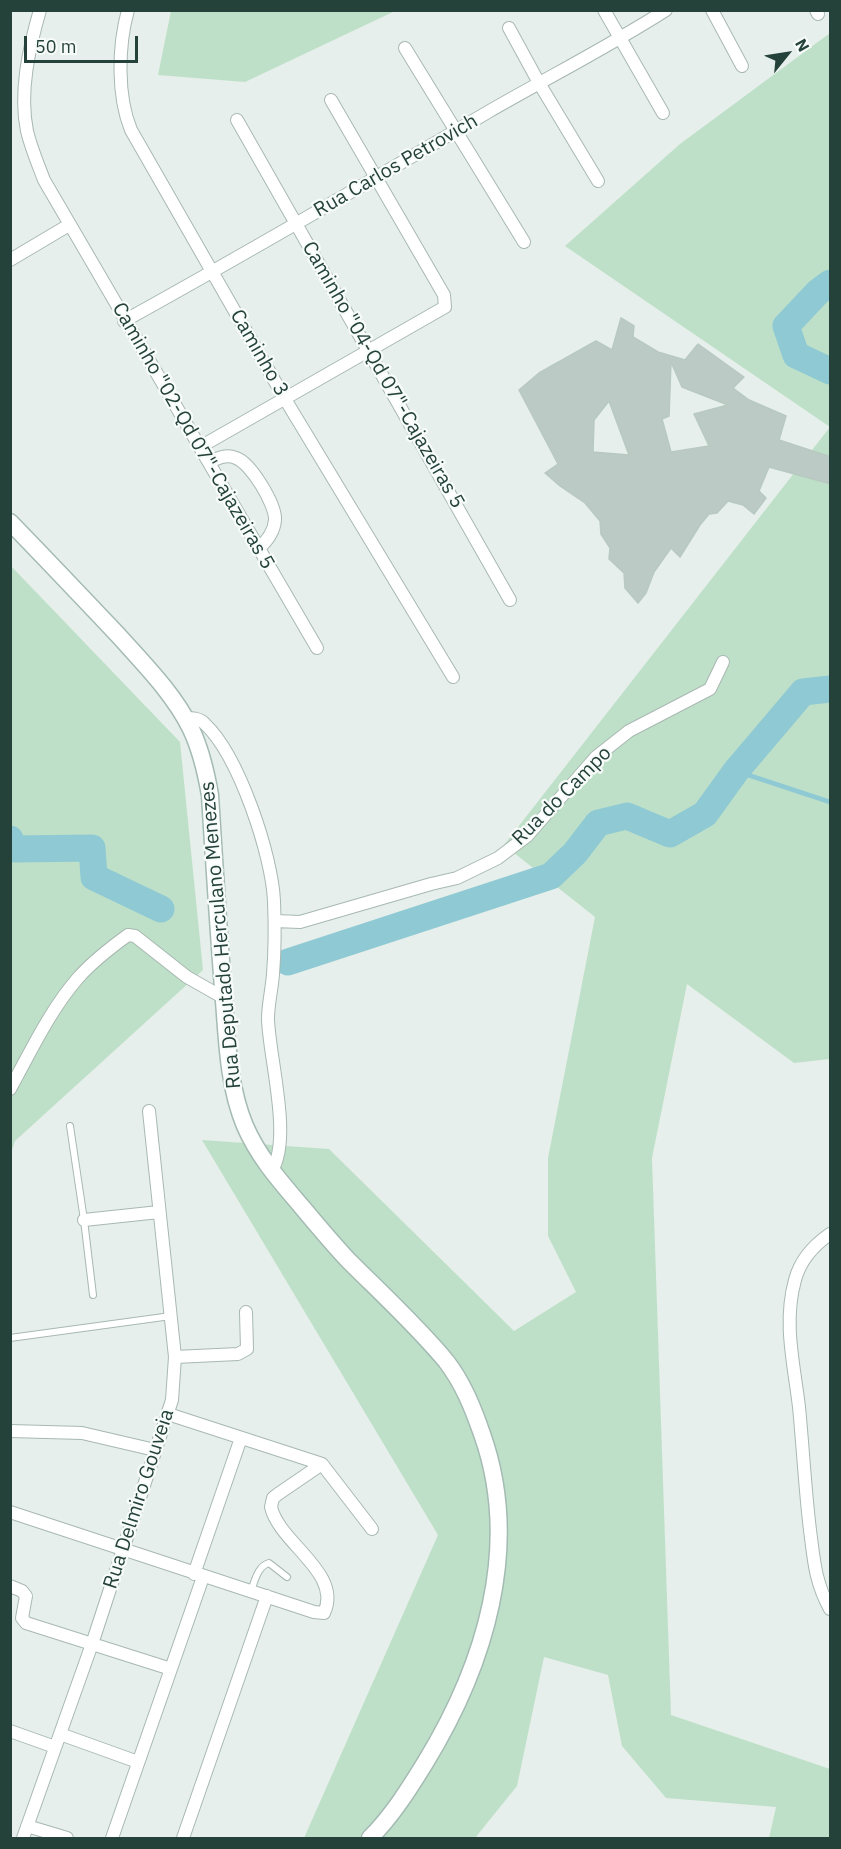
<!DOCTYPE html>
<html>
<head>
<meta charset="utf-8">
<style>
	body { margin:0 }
	#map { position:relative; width:841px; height:1849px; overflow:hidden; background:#e6efeb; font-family:"IBM Plex Sans",sans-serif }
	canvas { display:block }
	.frame { position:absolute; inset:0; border:12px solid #24423a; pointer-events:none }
	.north { position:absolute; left:757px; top:24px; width:60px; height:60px; -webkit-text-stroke:4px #f7fbf9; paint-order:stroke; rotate:60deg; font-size:16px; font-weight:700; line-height:24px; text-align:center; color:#24423a }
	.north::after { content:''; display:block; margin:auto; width:21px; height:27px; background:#24423a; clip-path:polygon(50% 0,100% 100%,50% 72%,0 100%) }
	.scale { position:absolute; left:24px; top:36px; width:114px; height:27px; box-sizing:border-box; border:3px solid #24423a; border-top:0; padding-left:8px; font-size:18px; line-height:21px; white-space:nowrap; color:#24423a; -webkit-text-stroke:4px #f7fbf9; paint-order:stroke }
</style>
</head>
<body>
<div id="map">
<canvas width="841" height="1849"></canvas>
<div class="frame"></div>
<div class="north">N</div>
<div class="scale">50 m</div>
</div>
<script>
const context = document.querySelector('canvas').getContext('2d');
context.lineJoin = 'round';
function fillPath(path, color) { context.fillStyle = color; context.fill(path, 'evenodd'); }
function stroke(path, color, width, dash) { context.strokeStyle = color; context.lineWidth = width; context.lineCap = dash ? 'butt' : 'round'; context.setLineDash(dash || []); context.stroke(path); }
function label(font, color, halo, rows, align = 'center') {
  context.font = font + ' "IBM Plex Sans",sans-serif'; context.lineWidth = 4.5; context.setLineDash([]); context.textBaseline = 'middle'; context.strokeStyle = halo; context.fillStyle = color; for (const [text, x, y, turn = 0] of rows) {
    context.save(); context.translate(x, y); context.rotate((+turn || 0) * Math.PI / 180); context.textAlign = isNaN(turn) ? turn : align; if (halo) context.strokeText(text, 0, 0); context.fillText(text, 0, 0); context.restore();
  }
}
fillPath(new Path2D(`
	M171,11V10L395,11L245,82L158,75Z
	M830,33V1059L794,1063L687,984L652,1158L671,1715L830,1769V1838H769L776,1807L666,1798L622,1746L608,1675L544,1657L517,1786L475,1838H304L438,1535L202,1140L329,1149L514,1331L576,1292L548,1236V1158L595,917L504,845L830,427L565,246L680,144Z
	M11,566L180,742L203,970L15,1141L11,1153Z`), '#bfe0c8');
stroke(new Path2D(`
	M736,771L830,802`), '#8ec9d4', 4.5);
stroke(new Path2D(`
	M830,283L818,292L786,326L796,355L830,371
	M10,839L15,849L92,848L94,877L161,909
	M288,962L551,876L575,853L598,823L627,816L670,834L705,814L736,771L803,692L830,689`), '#8ec9d4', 27);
const building = new Path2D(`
	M621,318L634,326L633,337L658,352L685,360L698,344L744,377L733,388L749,400L786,416L779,440L831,457V484L769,467L759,491L766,498L754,514L743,505L728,501L717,513L709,514L700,525L680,557L671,548L654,572L646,593L638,603L625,588L624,573L609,559L610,548L601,534L600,521L585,503L560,486L545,473L558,464L519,390L539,373L596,341L612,350ZM671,362L682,387L728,405L694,414L709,446L671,452L662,419L669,416ZM609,401L629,455L593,452L594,420Z`);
fillPath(building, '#bbcac4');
stroke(building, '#b8c9c2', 1.5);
const lane = new Path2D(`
	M70,1126L84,1220L93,1295
	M10,1338L171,1316
	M251,1591C255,1580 258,1566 269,1563L287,1577`);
const street = new Path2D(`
	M40,10C29,48 19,92 27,131C31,148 38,164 44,180L317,648
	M128,10C118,46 117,96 131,130L285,399L453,677
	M604,10L663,113
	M712,10L742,66
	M816,10L818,14
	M509,28L539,83L598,181
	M405,48L524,242
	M237,120L510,600
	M10,260L69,225
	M124,321C247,253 367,183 488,112C547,78 608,47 666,10
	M200,447L445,307L444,295L331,100
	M209,462C218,458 226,454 236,458C251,463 276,505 275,520C274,532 267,541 259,548
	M184,718C192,718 200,718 205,724C239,756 272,855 274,901C275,925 275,950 273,974C272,989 268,1004 268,1019C269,1058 293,1140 271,1172
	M275,921L300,922L431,884L457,878L498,858L527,836L596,757L629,731L710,689L723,662
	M10,1089C31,1051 50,1010 78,978C93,961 110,948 128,935L135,936L187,977L224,998
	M84,1220L159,1212
	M830,1234C814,1245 800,1261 795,1280C783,1323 794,1364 799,1407C803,1448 805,1489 810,1530C814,1561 815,1582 830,1609
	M175,1357L238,1354L247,1349L246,1312
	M10,1431L82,1433L155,1450
	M322,1464L372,1529
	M10,1512L314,1612L324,1613C343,1573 279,1543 271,1507L273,1498L278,1494L322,1464L168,1414
	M194,1574L241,1438
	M10,1586L22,1591L26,1596L22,1618L26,1623L171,1669
	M10,1731L55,1747
	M60,1734L138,1762
	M27,1826L67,1838
	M23,1838L92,1644L172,1400L175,1357L149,1111
	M112,1838L203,1577
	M183,1838L267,1596`);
const secondary = new Path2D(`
	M10,522C46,559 82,597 118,635C144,664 174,694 191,729C201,750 206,772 210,795C214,859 218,924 223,988C227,1034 227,1083 245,1126C259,1158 280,1181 302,1207C317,1225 332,1243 348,1260C381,1293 416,1325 446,1361C463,1383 473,1408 482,1434C522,1546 485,1665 425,1763C409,1789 392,1816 370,1838`);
stroke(lane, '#a8b8b2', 8);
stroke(street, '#a8b8b2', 14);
stroke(secondary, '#a4bbb3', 19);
stroke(lane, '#fff', 6);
stroke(street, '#fff', 12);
stroke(secondary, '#fff', 16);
label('20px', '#24423a', '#f7fbf9', [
	["Rua Carlos Petrovich",396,166,-30],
	["Caminho 3",259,353,60],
	["Caminho \"04-Qd 07\"-Cajazeiras 5",383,375,60],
	["Caminho \"02-Qd 07\"-Cajazeiras 5",193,436,60],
	["Rua do Campo",562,796,-45],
	["Rua Deputado Herculano Menezes",221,935,-95],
	["Rua Delmiro Gouveia",139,1499,-72]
]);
</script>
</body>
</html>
